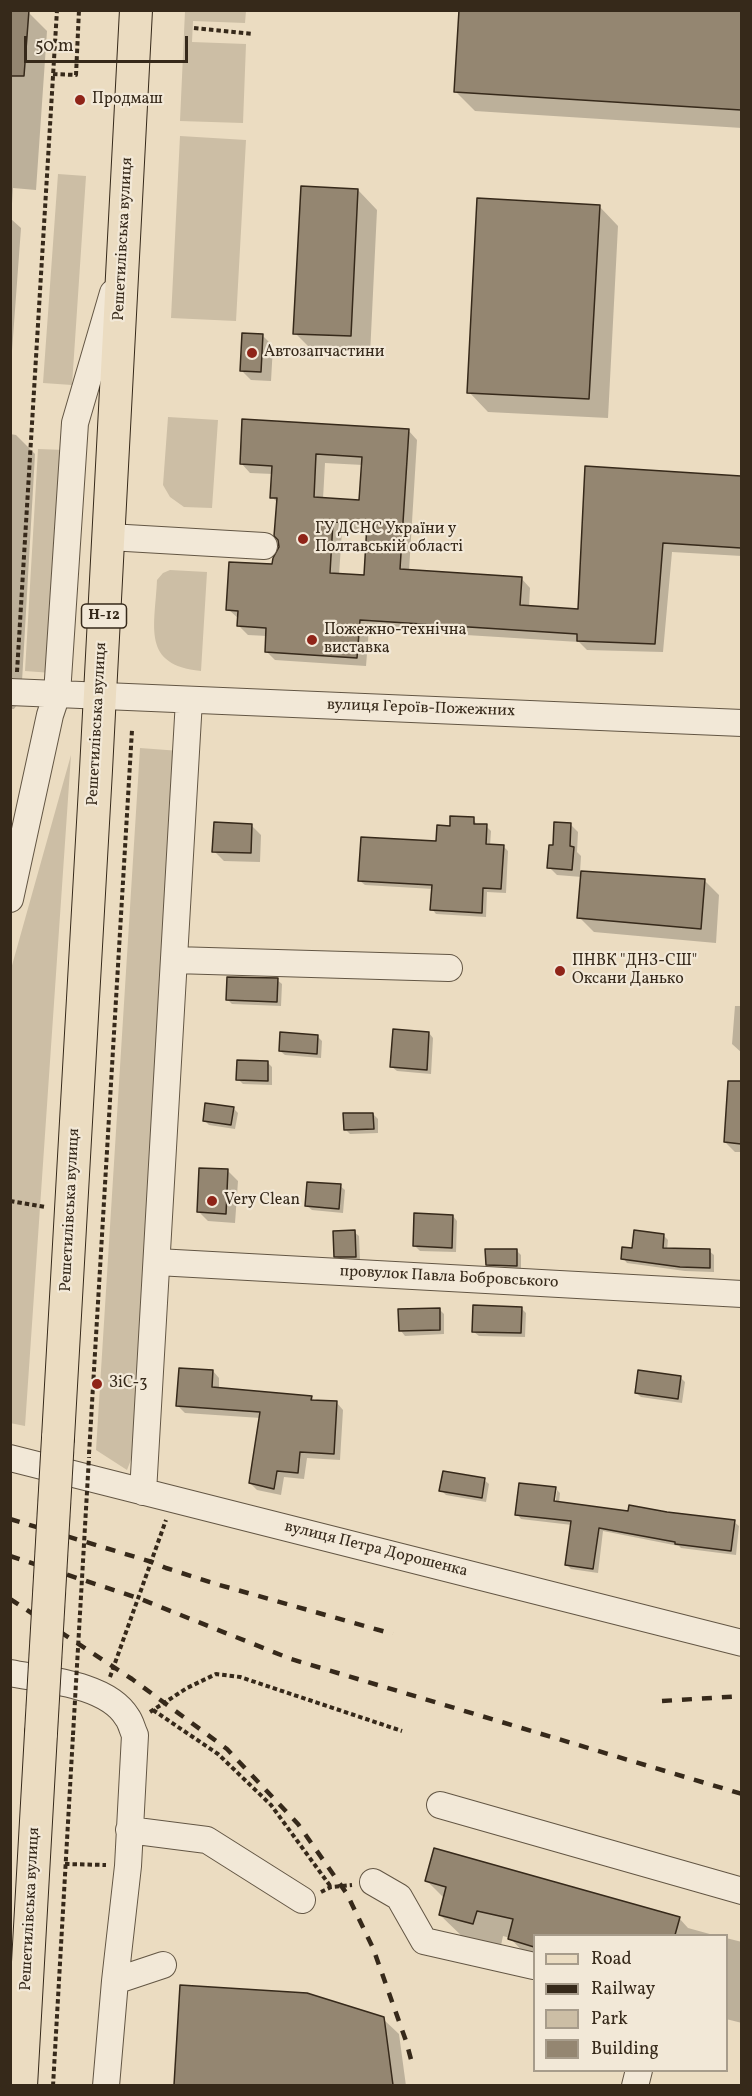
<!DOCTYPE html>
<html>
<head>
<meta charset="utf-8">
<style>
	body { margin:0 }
	#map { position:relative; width:752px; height:2096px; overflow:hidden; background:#ebdcc1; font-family:Vollkorn,serif }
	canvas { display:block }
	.frame { position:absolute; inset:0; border:12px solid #36291a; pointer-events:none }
	.legend { position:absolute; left:533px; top:1934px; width:195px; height:138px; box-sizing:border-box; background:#f2e8d7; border:2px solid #a79c8b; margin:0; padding:8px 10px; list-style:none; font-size:18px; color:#36291a }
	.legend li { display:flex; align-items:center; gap:12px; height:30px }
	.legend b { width:30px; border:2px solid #a79c8b }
	.scale { position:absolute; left:24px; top:36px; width:164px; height:27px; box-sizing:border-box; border:3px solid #36291a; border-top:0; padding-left:8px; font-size:18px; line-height:21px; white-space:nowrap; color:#36291a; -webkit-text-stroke:4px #f2e8d7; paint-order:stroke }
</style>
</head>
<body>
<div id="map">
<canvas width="752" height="2096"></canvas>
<div class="frame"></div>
<ul class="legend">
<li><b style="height:8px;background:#ebdcc1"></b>Road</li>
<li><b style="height:8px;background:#36291a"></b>Railway</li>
<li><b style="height:16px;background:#ccbea5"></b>Park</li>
<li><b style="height:16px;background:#948671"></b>Building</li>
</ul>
<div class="scale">50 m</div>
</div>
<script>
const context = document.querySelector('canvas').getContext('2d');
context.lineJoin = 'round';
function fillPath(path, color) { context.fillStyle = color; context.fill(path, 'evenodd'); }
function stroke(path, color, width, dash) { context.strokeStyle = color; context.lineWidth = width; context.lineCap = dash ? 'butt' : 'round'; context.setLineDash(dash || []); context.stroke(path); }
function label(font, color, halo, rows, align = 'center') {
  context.font = font + ' Vollkorn,serif'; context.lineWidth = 4.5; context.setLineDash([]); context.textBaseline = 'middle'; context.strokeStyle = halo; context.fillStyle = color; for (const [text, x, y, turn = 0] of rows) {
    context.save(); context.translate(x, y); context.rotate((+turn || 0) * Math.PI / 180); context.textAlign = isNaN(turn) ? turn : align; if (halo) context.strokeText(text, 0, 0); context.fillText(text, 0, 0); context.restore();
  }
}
fillPath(new Path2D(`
	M185,11H246L245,23L193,21L192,42L246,44L243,123L180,121Z
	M180,136L246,140L236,321L171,318Z
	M58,174L86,176L72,385L43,383Z
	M168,417L218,420L212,508L184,507L170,497L163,485Z
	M38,449L65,450L52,673L25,671Z
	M170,570L207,572L201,671C141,665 155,627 157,580L163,573Z
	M140,748L180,751L132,1457L127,1470L96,1450Z
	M71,755L25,1426L10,1423L11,969Z`), '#ccbea5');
fillPath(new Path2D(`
	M10,10L28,12L47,31L36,190L13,188L11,219L21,228L12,351H10Z
	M461,10H742V128L475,111L456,92Z
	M358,190L377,210L370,355L314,352L295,333Z
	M599,206L618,226L608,418L488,412L469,392Z
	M263,336L273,346L271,381L251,380L241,370Z
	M408,430L417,440L409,571L521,578L530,588L529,607L580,610L586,467L742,477V556L672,552L663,652L587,650L579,642L369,629L366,666L275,660L266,651L267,636L248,635L238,625L239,619L228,609L274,566L280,548L278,503L272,497L273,474L250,473L241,463ZM325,463L363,465L360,501L323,499ZM342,531L368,532L365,577L339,575Z
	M10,434L16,435L35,454L21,699L14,709H10Z
	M473,819L478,826H486L491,831L490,846H503L508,851L506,893L487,892L486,917L436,914L432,909L433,889L365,885L360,881L437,843L451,827Z
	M570,824L578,832L577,852L581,856L580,872L704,880L719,895L716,943L594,932L579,917L582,877L557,875L549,867Z
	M251,825L261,835L260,862L224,861L214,851Z
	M277,980L282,984L281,1006L232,1004L227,999Z
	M735,1006H742V1053L732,1044Z
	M429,1033L433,1038L431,1074L397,1071L392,1067Z
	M317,1036L322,1041L321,1058L285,1055L280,1051Z
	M267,1062L272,1067V1085L243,1084L238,1079Z
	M728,1104L742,1105V1152H735L725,1142Z
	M234,1109L238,1113L235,1129L209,1125L204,1120Z
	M373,1114L378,1119V1133L350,1134L345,1129Z
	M228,1171L238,1181L235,1223L208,1221L198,1211Z
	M340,1186L345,1190L343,1213L312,1210L307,1206Z
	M453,1216L457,1221L456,1252L420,1251L415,1246Z
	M354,1232L359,1236L360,1261H341L336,1256Z
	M664,1236L668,1240L667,1250L709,1251L714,1255V1272L685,1271L627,1263L623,1258L633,1249Z
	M516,1250L521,1255V1270L492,1269L487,1264Z
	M521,1308L526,1313L525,1337L479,1336L474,1332Z
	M439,1309L444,1314V1334L405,1336L401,1331Z
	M213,1371L219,1378V1389L311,1397L315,1401L337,1403L343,1410L340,1460L307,1458L304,1479L284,1477L281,1495L257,1490L250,1483L261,1418L185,1413L178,1406Z
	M680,1377L685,1382L682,1403L641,1397L636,1393Z
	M484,1480L489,1484L486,1502L446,1495L441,1490Z
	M555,1488L560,1493L559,1503L629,1513L734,1522L739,1526L736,1555L681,1548L679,1546L603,1531L598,1573L571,1569L566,1564L572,1525L521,1519L517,1514ZM554,1490H557L555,1509H552Z
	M427,1881L679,1918L688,1928L717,1936H534V1963L510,1938L503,1936L500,1950L467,1941L440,1915L445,1899Z
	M726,1938L742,1942V2023L726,2019Z
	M182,1986L383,2019L399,2034L406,2086H176Z`), '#0003');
const building = new Path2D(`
	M10,10H29L24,76H10Z
	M459,10H741V110L454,92Z
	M301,186L358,189L351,336L293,334Z
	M477,198L600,205L589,399L467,393Z
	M242,333L263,334L261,372L240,371Z
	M242,419L409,429L400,569L522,577L520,605L578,609L585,466L741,476V548L663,543L655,644L577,641V634L360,620L357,658L265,652L266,628L237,626L238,611L226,610L229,562L272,564L273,558L279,547L278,540L274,536L277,498H270L272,466L240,464ZM316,454L362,457L359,500L314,497ZM333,522L367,524L364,575L330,573Z
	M450,816L474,817V824H487L486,844L504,845L501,889L483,888L482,913L430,910L432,885L358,881L361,837L436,841L437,825L450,826Z
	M214,822L252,824L251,853L212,852Z
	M554,822L571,823L570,846L574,847L572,870L547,868L549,845H553Z
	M581,871L705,879L701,929L577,918Z
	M227,977L278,978L277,1002L226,1000Z
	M393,1029L429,1032L427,1070L390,1067Z
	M280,1032L318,1035L317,1054L279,1051Z
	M237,1060L268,1061V1081L236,1080Z
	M728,1081H741V1144L724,1142Z
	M205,1103L234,1107L231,1125L203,1121Z
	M343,1113H373L374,1129L344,1130Z
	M199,1168L228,1169L226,1214L197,1212Z
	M307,1182L341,1184L339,1209L305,1206Z
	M414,1213L453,1215L452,1248L413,1246Z
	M355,1230L356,1257H334L333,1231Z
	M634,1230L664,1234L663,1248L710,1249V1268L680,1267L621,1259L622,1247L632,1248Z
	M485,1249H517V1266L486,1265Z
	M473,1305L522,1307L521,1333L472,1332Z
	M440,1308V1330L399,1331L398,1309Z
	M179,1368L213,1370L212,1387L312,1396L311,1400L337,1401L334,1454L300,1452L298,1473L277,1471L274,1489L249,1483L260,1412L176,1406Z
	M638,1370L681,1376L678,1399L635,1393Z
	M443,1471L485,1478L482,1498L439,1491Z
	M519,1483L556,1487L554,1501L628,1511L629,1505L667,1512L735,1520L731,1551L675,1544V1542L599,1528L593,1569L565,1565L571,1521L515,1515Z
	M434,1848L680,1917L675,1935H534V1947L508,1939L513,1919L477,1911L473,1924L439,1915L446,1887L425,1881Z
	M180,1985L307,1993L384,2017L393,2085H174Z`);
fillPath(building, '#948671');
stroke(building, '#36291a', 1.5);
const minor = new Path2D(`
	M109,537L264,546
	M10,692L742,723
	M10,899L50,715L57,694L75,423L113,293
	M174,960L449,968
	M157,1262L742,1294
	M10,1458L742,1643
	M143,1492L189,700
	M10,1673C46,1680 107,1684 127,1717C131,1722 132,1729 135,1735L128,1866L115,1981L106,2086
	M440,1805L742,1891
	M129,1830L207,1840L302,1900
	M373,1882L399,1897L424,1941L534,1966
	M115,1981L163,1965
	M635,2086L639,2070`);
const major = new Path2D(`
	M58,1438L96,770L136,10
	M21,2086L41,1733`);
stroke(minor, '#635644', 28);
stroke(major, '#36291a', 34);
stroke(new Path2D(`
	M194,28L253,34
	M53,74L76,75L79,10
	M17,672L57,10
	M10,1201L45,1207
	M89,1454L132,730
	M110,1677L166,1520
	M153,1710L218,1754L271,1805L331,1887
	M150,1712L187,1688L216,1674L240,1677L402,1731
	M65,1864L106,1865
	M321,1892L331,1887L352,1885
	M53,2086L73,1735`), '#36291a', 4, [4.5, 3]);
stroke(minor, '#f2e8d7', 26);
stroke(major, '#ebdcc1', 32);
stroke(new Path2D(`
	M10,1519L152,1562L166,1568L216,1584L393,1634
	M10,1556L138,1598L291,1659L742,1794
	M10,1599L132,1679L227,1749L298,1824L347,1894L373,1948L406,2041L412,2063
	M662,1701L742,1696`), '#36291a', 4.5, [10, 10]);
const majorBridge = new Path2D(`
	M41,1733L58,1438`);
stroke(majorBridge, '#36291a', 34, []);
stroke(new Path2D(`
	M73,1735L89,1457`), '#36291a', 4, [4.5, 3]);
stroke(majorBridge, '#ebdcc1', 32);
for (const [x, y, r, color] of [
	[80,100,6,"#8f2418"],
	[252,353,6,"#8f2418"],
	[303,539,6,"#8f2418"],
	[312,640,6,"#8f2418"],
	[560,971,6,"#8f2418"],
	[212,1201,6,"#8f2418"],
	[97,1384,6,"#8f2418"]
]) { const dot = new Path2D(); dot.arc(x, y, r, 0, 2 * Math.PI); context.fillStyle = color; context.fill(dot); stroke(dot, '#f2e8d7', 2); }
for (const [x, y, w] of [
	[104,616,45]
]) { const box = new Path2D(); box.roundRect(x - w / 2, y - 12, w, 24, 4.5); context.fillStyle = '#f2e8d7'; context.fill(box); stroke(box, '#36291a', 1.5); }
label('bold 15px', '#36291a', null, [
	["Н-12",104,616]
]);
label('16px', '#36291a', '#f2e8d7', [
	["Продмаш",92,100],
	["Автозапчастини",264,353],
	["ГУ ДСНС України у",315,530],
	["Полтавській області",315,548],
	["Пожежно-технічна",324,631],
	["виставка",324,649],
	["ПНВК \"ДНЗ-СШ\"",572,962],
	["Оксани Данько",572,980],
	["Very Clean",224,1201],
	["ЗіС-3",109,1384]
], 'left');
label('16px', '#36291a', '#f2e8d7', [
	["Решетилівська вулиця",124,239,-87],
	["вулиця Героїв-Пожежних",421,709,2],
	["Решетилівська вулиця",98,724,-87],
	["Решетилівська вулиця",71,1210,-87],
	["провулок Павла Бобровського",449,1278,3],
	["вулиця Петра Дорошенка",376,1550,14],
	["Решетилівська вулиця",31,1909,-87]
]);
</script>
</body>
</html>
